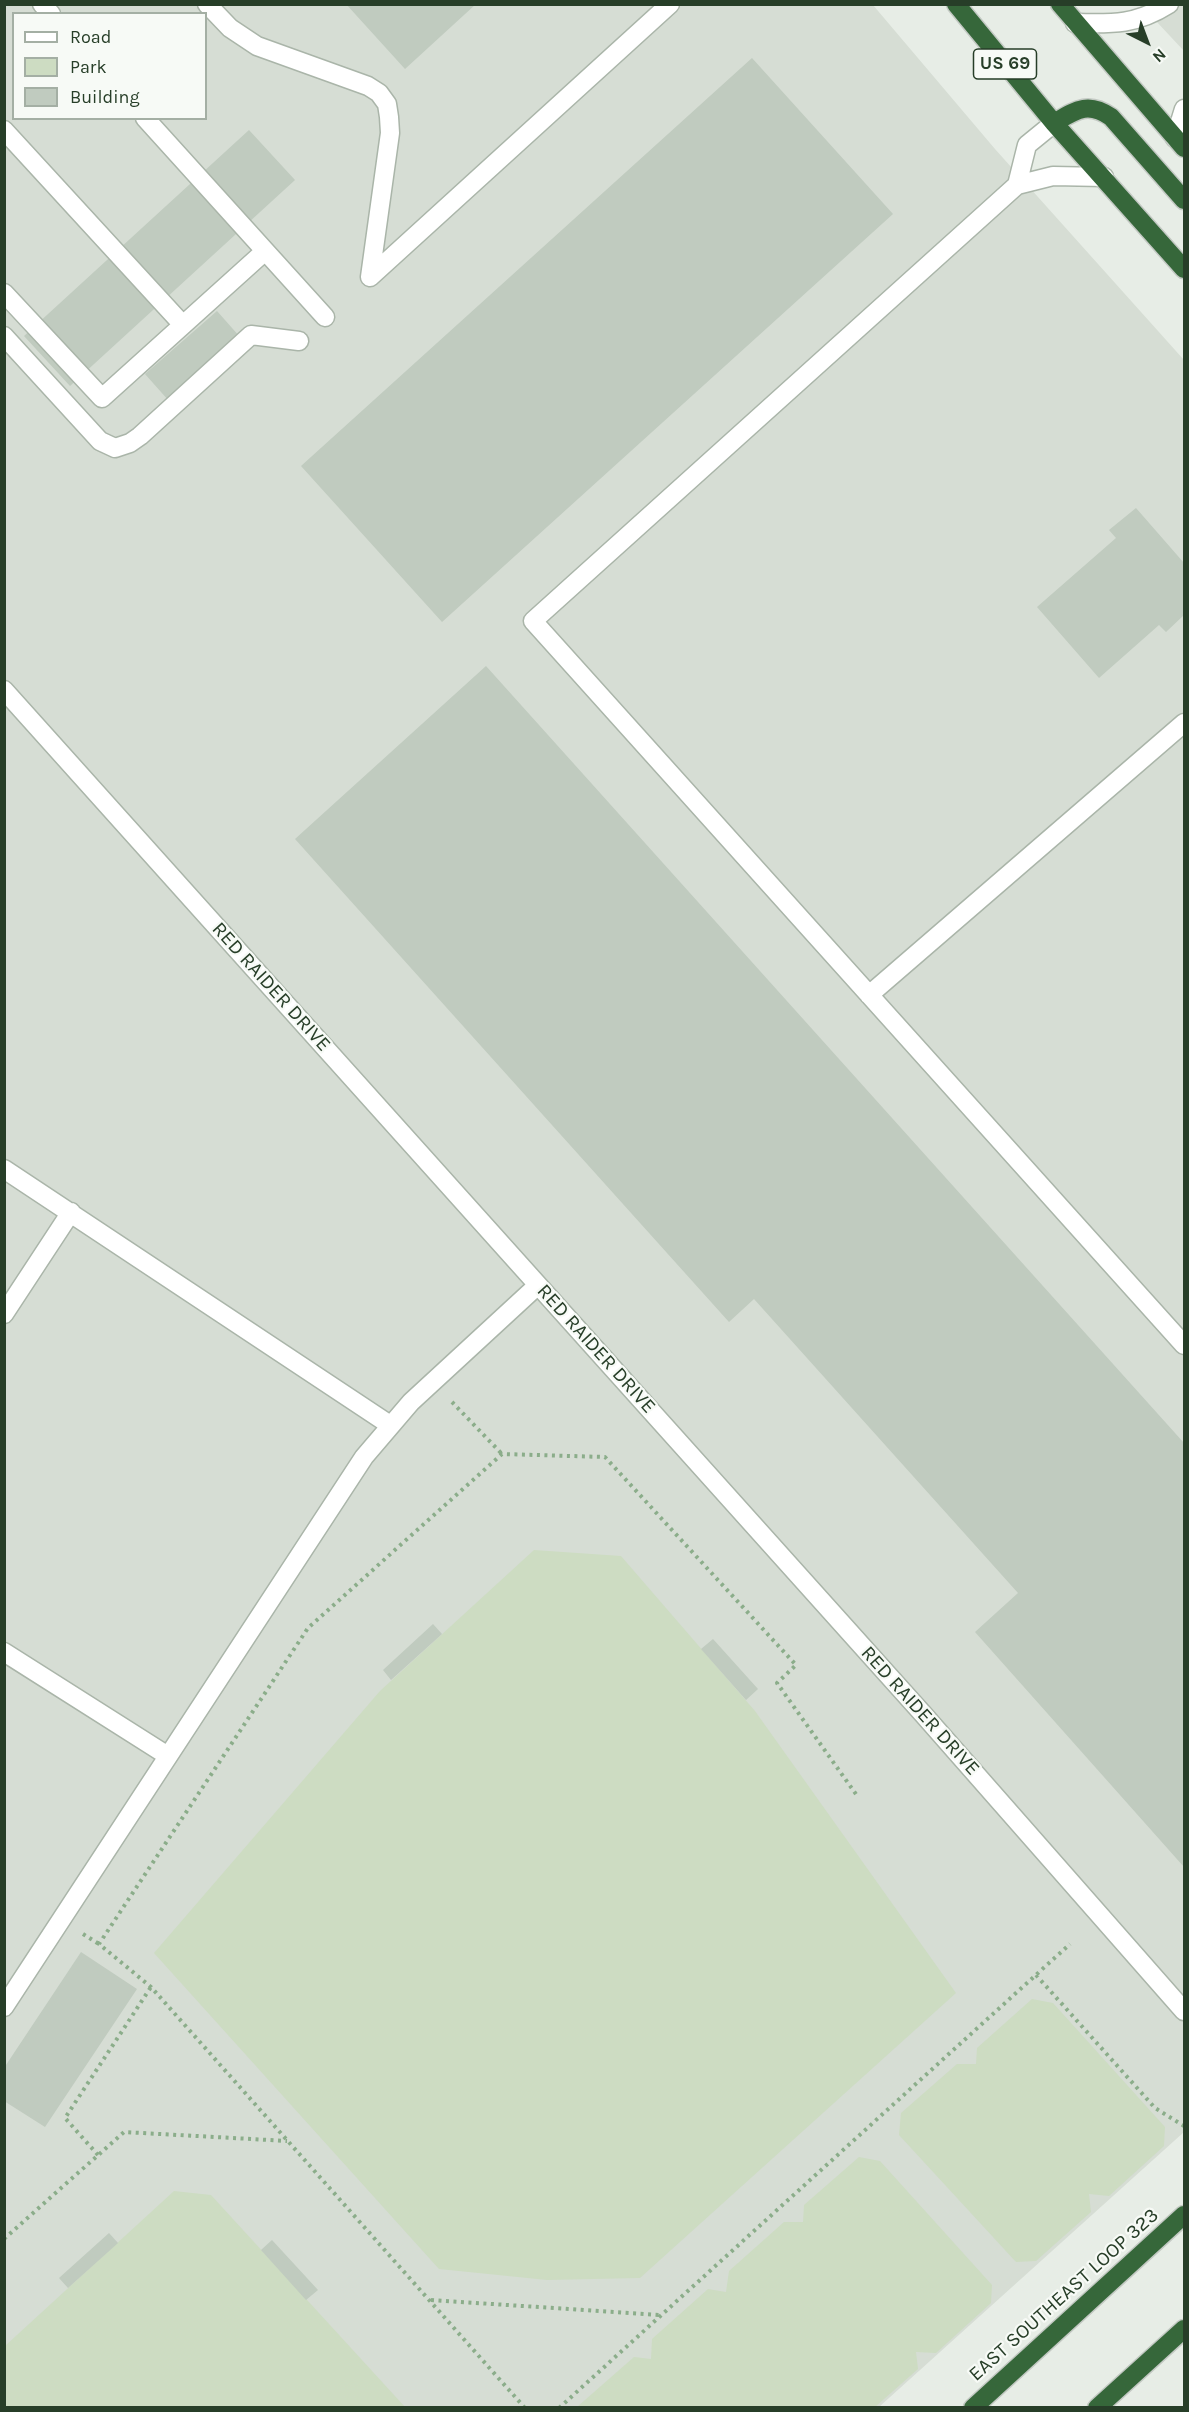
<!DOCTYPE html>
<html>
<head>
<meta charset="utf-8">
<style>
	body { margin:0 }
	#map { position:relative; width:1189px; height:2412px; overflow:hidden; background:#e7ede6; font-family:Karla,sans-serif }
	canvas { display:block }
	.frame { position:absolute; inset:0; border:6px solid #273e28; pointer-events:none }
	.legend { position:absolute; left:12px; top:12px; width:195px; height:108px; box-sizing:border-box; background:#f7faf6; border:2px solid #a4afa4; margin:0; padding:8px 10px; list-style:none; font-size:18px; color:#273e28 }
	.legend li { display:flex; align-items:center; gap:12px; height:30px }
	.legend b { width:30px; border:2px solid #a4afa4 }
	.north { position:absolute; left:1117px; top:12px; width:60px; height:60px; -webkit-text-stroke:4px #f7faf6; paint-order:stroke; rotate:138deg; font-size:16px; font-weight:700; line-height:24px; text-align:center; color:#273e28 }
	.north::after { content:''; display:block; margin:auto; width:21px; height:27px; background:#273e28; clip-path:polygon(50% 0,100% 100%,50% 72%,0 100%) }
</style>
</head>
<body>
<div id="map">
<canvas width="1189" height="2412"></canvas>
<div class="frame"></div>
<ul class="legend">
<li><b style="height:8px;background:#fff"></b>Road</li>
<li><b style="height:16px;background:#cddcc2"></b>Park</li>
<li><b style="height:16px;background:#c0cbbf"></b>Building</li>
</ul>
<div class="north">N</div>
</div>
<script>
const context = document.querySelector('canvas').getContext('2d');
context.lineJoin = 'round';
function fillPath(path, color) { context.fillStyle = color; context.fill(path, 'evenodd'); }
function stroke(path, color, width, dash) { context.strokeStyle = color; context.lineWidth = width; context.lineCap = dash ? 'butt' : 'round'; context.setLineDash(dash || []); context.stroke(path); }
function label(font, color, halo, rows, align = 'center') {
  context.font = font + ' Karla,sans-serif'; context.lineWidth = 4.5; context.setLineDash([]); context.textBaseline = 'middle'; context.strokeStyle = halo; context.fillStyle = color; for (const [text, x, y, turn = 0] of rows) {
    context.save(); context.translate(x, y); context.rotate((+turn || 0) * Math.PI / 180); context.textAlign = isNaN(turn) ? turn : align; if (halo) context.strokeText(text, 0, 0); context.fillText(text, 0, 0); context.restore();
  }
}
fillPath(new Path2D(`
	M5,5H873L995,149L1184,360V2132L879,2407L5,2408ZM14,14H206V118H14Z
	M1141,5H1184V51Z`), '#d6ddd4');
fillPath(new Path2D(`
	M534,1550L621,1556L755,1711L956,1993L640,2278L547,2280L439,2269L154,1953L380,1691Z
	M1032,1999L1053,2003L1165,2127L1164,2146L1109,2196L1089,2194L1091,2212L1036,2261L1016,2262L899,2135L901,2113L957,2064H976L977,2048Z
	M859,2157L880,2161L992,2285L991,2303L936,2353L916,2352L918,2369L875,2407H577L634,2357L651,2359L652,2339L708,2289L726,2292L729,2271L784,2222H803L804,2205Z
	M174,2191L211,2195L405,2407L5,2408V2346Z`), '#cddcc2');
fillPath(new Path2D(`
	M346,4H476L405,69Z
	M752,58L893,214L442,622L301,466Z
	M249,130L295,180L70,386L24,336Z
	M217,311L240,337L169,401L145,374Z
	M1136,508L1184,563V615L1166,632L1159,625L1099,678L1037,607L1116,538L1109,530Z
	M486,666L1184,1443V1867L975,1632L1018,1593L754,1299L729,1322L295,839Z
	M433,1624L442,1634L391,1680L383,1670Z
	M713,1639L758,1689L746,1700L701,1649Z
	M81,1952L137,1989L45,2127L4,2101V2068Z
	M109,2233L118,2243L68,2288L59,2278Z
	M272,2240L318,2290L306,2300L261,2250Z`), '#c0cbbf');
const minor = new Path2D(`
	M42,4L51,14
	M207,4L230,28L257,46L368,86L379,93L387,104L389,117L390,133L370,277L670,4
	M1075,23C1113,24 1136,25 1169,4
	M145,118L325,317
	M4,130L183,325
	M1175,138L1184,109
	M1104,177L1053,176L1017,185L533,621L1184,1345
	M1017,185L1027,145L1054,123
	M4,293L102,398L264,252
	M4,336L100,441L115,448L130,443L140,436L251,335L299,341
	M4,690L923,1714L1184,2011
	M869,995L1184,723
	M4,1169L390,1425
	M4,1314L71,1212
	M4,1652L168,1756
	M4,2007L364,1457L411,1402L538,1285`);
const highway = new Path2D(`
	M956,4L1054,123L1184,269
	M1060,4L1184,148
	M1054,123C1076,110 1088,101 1111,117L1184,200
	M973,2408L1184,2215
	M1097,2408L1184,2329`);
stroke(minor, '#aab5a9', 21);
stroke(highway, '#c3c9c3', 21);
stroke(new Path2D(`
	M452,1402L502,1454
	M83,1934L99,1944
	M1036,1975L1155,2108L1184,2126
	M98,2155L65,2118L151,1987
	M4,2239L124,2132L287,2141
	M431,2300L660,2315
	M525,2408L151,1987L99,1944L308,1628L502,1454L605,1457L796,1665L777,1683L858,1797
	M559,2408L1070,1944`), '#8bad8a', 4, [3, 4.5]);
stroke(minor, '#fff', 18);
stroke(highway, '#36673a', 18);
for (const [x, y, w] of [
	[1005,64,63]
]) { const box = new Path2D(); box.roundRect(x - w / 2, y - 15, w, 30, 4.5); context.fillStyle = '#f7faf6'; context.fill(box); stroke(box, '#273e28', 1.5); }
label('bold 18px', '#273e28', null, [
	["US 69",1005,64]
]);
label('20px', '#273e28', '#f7faf6', [
	["RED RAIDER DRIVE",271,987,48],
	["RED RAIDER DRIVE",596,1349,48],
	["RED RAIDER DRIVE",920,1711,48],
	["EAST SOUTHEAST LOOP 323",1064,2295,-42]
]);
</script>
</body>
</html>
